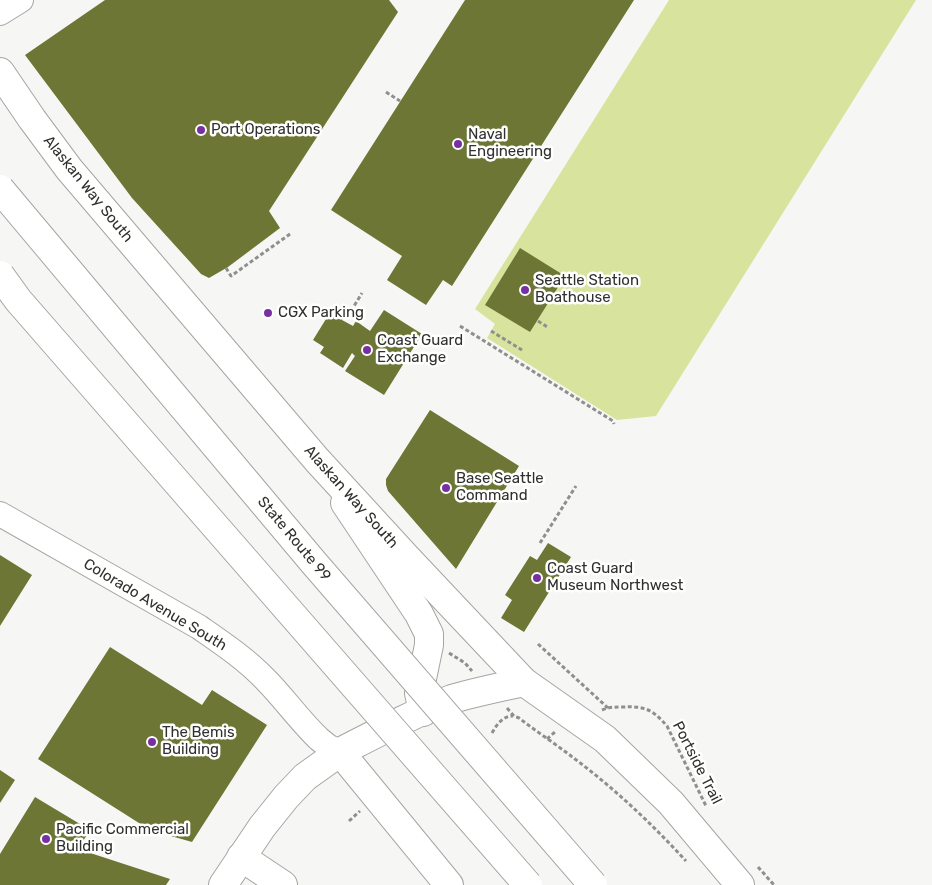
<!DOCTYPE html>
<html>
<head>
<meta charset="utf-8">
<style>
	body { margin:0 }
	canvas { display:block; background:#f6f7f4 }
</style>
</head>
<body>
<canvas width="932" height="885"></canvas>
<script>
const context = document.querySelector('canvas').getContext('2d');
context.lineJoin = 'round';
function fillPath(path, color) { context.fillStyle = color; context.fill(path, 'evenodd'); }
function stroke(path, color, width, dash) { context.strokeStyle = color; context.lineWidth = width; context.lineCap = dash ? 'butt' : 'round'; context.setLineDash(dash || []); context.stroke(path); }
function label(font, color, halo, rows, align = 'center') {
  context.font = font + ' Rubik,sans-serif'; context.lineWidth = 5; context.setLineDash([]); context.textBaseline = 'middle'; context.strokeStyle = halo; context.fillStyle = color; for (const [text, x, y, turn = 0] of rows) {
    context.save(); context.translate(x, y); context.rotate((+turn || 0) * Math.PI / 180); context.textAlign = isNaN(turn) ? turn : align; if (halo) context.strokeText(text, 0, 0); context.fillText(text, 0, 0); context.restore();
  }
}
fillPath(new Path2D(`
	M669,0H916L656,416L617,420L487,338L495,324L475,309Z`), '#d8e39e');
fillPath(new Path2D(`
	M105,0H389L398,12L269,211L280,228L228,267L209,278L201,274L132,198L25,55Z
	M465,0H634L452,286L443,280L426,305L387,280L402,256L331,210Z
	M520,248L565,276L530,332L485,305Z
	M334,306L346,314L342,320L353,326L356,321L370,331L384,310L422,334L384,395L345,371L355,356L352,353L343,368L320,353L324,347L313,340Z
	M430,410L519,466L456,569L388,491L386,485V479Z
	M548,543L571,557L524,632L501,618L512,600L505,595L530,556L537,560Z
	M0,555L32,575L0,626Z
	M110,647L202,705L212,690L267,725L192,842L150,830L38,759Z
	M0,770L15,780L0,803Z
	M35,797L90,830L78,849L170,879L166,885H0V854Z`), '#6d7634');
const minor = new Path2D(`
	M0,13L21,0
	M0,514L199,627C222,643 246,659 265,679C284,698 299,720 319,739L329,747L340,752`);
const secondary = new Path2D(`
	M345,503L419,614L429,634V645L419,693L423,712
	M340,752C377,733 414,713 452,699C476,692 500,687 524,682
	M241,857L283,885`);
const primary = new Path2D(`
	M0,72L32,119L69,169L317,460L406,557L524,682L605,739L671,803L740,885
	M223,885L262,827L286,797L305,777L340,752L449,885`);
stroke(minor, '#a5a6a3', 26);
stroke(secondary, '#a5a6a3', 30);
stroke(primary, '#a5a6a3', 30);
stroke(new Path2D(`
	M386,92L400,101
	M226,268L231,276L290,234
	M351,311L362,293
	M538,321L549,328
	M460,326L613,421L614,424
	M491,331L522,350
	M540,543L576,486
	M538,644L608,708
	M449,653L465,663L472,671
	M507,708L514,716L519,718C537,732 557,745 575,759C615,789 652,824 686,861
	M602,710C609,707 615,707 622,707C645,706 652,709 667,726L706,806
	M492,733C497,724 503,716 513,716
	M547,739L556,731
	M349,821L360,811
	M758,867L774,885`), '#8f908e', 3, [4, 2.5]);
stroke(minor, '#fff', 24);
stroke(secondary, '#fff', 28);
stroke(primary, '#fff', 28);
const motorwayBridge = new Path2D(`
	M0,189L314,563L593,885
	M0,275L18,300L528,885`);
stroke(motorwayBridge, '#a5a6a3', 30, []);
stroke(motorwayBridge, '#fff', 28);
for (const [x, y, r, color] of [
	[201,130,5,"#782fa2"],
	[458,144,5,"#782fa2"],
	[525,290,5,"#782fa2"],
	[268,313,5,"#782fa2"],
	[367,350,5,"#782fa2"],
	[446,488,5,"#782fa2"],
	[537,578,5,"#782fa2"],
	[152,742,5,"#782fa2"],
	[46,839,5,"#782fa2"]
]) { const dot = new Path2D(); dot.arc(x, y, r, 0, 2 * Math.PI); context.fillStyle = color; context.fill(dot); stroke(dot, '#fffffe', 2); }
label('15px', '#2f302f', '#fffffe', [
	["Port Operations",211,130],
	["Naval",468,135],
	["Engineering",468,152],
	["Seattle Station",535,281],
	["Boathouse",535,298],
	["CGX Parking",278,313],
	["Coast Guard",377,341],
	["Exchange",377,358],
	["Base Seattle",456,479],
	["Command",456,496],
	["Coast Guard",547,569],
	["Museum Northwest",547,586],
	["The Bemis",162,733],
	["Building",162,750],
	["Pacific Commercial",56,830],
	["Building",56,847]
], 'left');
label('15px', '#2f302f', '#fffffe', [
	["Alaskan Way South",88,189,51],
	["Alaskan Way South",351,497,48],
	["State Route 99",294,539,50],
	["Colorado Avenue South",155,605,31],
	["Portside Trail",697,763,63]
]);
</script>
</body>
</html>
